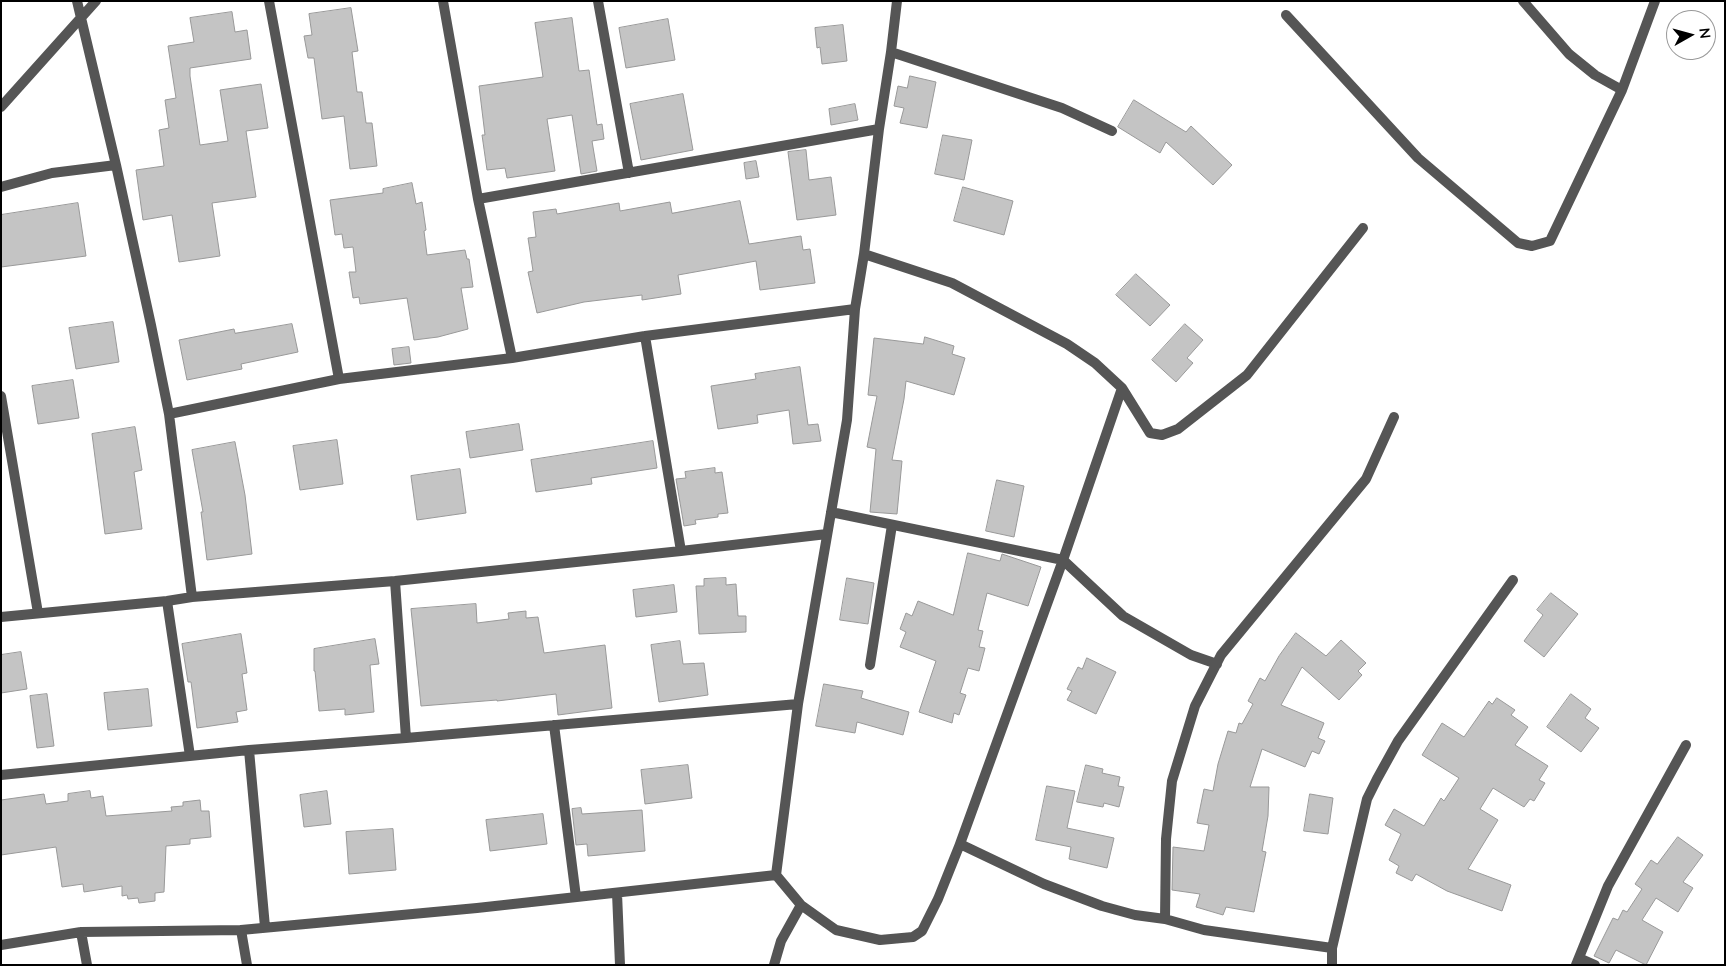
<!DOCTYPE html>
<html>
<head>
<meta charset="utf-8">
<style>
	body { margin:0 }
	#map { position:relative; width:1726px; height:966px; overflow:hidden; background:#fff; font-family:Lato,sans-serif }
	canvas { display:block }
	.frame { position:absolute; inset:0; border:2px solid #000; pointer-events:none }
	.north { position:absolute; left:1666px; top:10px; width:50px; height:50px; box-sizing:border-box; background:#fff; border:1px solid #999; border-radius:50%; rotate:83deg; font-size:14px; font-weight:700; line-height:20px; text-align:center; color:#000 }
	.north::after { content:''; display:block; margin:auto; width:18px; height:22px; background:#000; clip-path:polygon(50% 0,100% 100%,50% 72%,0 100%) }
</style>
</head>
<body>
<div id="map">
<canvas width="1726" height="966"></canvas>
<div class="frame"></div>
<div class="north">N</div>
</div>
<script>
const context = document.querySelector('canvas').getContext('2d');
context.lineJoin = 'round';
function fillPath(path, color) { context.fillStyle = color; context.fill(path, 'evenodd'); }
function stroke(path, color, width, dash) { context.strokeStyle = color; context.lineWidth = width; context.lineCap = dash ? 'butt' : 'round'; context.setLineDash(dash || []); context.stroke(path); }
const building = new Path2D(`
	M351,8L358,51L352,52L357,92H362L366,123H372L377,166L350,169L344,116L322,119L314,58H308L304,36L312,35L309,14Z
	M232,12L235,32L247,30L251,59L190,68V76L200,145L228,141L220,90L261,84L268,128L246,131L256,197L212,203L220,256L179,262L172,215L143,220L136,170L164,166L159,130L169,128L165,100L176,98L168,46L194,42L190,18Z
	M572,18L579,71L589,70L597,125L602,124L604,139L592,141L597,171L581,174L572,115L547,119L555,171L507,178L505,168L487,170L482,135H485L479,86L543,77L535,23Z
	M668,19L675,60L626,68L619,28Z
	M843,25L847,61L822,64L820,47L817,48L815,28Z
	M910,76L936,82L927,128L900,123L904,108L894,106L898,86L907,88Z
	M683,94L693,150L641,160L630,104Z
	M1134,100L1186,132L1191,126L1232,165L1213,185L1166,142L1160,153L1118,127Z
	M855,104L858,120L831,125L829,109Z
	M943,135L972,140L964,180L935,174Z
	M806,150L809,180L831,177L836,215L797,220L788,152Z
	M756,161L759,177L746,179L744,163Z
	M412,183L416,204L422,202L426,230L424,231L427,255L465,250L467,259H469L473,287L461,288L468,329L438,337L414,340L407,298L360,304L359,297L353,298L349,272H356L353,247L344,248L342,234L335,235L330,200L383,193V189Z
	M963,187L1013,201L1004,235L954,221Z
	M740,201L749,244L801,236L803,250L810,249L815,283L760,290L756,261L678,275L681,294L642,300V295L584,302L537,313L528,272L533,271L528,238L536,237L533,212L556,209L557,214L619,203L620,211L670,202L672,213Z
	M78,203L86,256L1,267V215Z
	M1136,274L1170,305L1150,326L1116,295Z
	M113,322L119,362L76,369L69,328Z
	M292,324L298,352L241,364L242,369L187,380L179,340L234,329L235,333Z
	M1185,324L1203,340L1187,358L1193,363L1176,382L1152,360Z
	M925,337L954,346L952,354L965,358L954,395L906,381L904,399L892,460L902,461L897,514L870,512L876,449L867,447L877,396L868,395L874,338L923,344Z
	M409,347L411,363L394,365L392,349Z
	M800,367L808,425L818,424L821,441L793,444L789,410L757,415L758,423L718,429L711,386L756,379L755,374Z
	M73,380L79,418L38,424L32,386Z
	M519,424L523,450L470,458L466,432Z
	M135,427L142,470L134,472L142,529L105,534L92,434Z
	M337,440L343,484L300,490L293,446Z
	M653,441L657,468L591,478L592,484L536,492L531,460Z
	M235,442L245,495L252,554L207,560L201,512H203L192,450Z
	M715,468V473L722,472L728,513L718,514V517L695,520L696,524L684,526L676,479L686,478L685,472Z
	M460,469L466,513L417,520L411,476Z
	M997,480L1024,486L1014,537L986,531Z
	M968,553L1000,561L1002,554L1041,567L1028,606L987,593L978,630L983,631L979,647L985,648L979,671L968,668L960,693L966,695L959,715L954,713L952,723L919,712L936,661L900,647L906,632L900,629L906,613L912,616L918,601L953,615Z
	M726,578V585L736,584L738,616H746V632L699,634L696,586H704V579Z
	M847,578L874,583L868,624L840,620Z
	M674,585L677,612L636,617L633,590Z
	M1551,593L1578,614L1544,657L1524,641L1543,615L1537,610Z
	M476,604L477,623L509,619L508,613L526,611V618L538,617L544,653L605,645L612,708L558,715L556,694L497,701V700L421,706L411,609Z
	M1296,633L1326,656L1341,640L1366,663L1358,671L1362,675L1339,700L1302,667L1281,705L1324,723L1318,738L1325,741L1319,754L1312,751L1305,767L1262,749L1250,787H1269L1268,816L1262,851L1266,852L1254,912L1226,907L1223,915L1196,907L1200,894L1172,890L1173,847L1204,851L1209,825L1197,823L1204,789L1213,791L1218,764L1228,731L1236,733L1239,723L1242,724L1253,704L1248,701L1260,678L1265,681L1279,656Z
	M241,634L247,673L242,674L247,710L236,712L238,722L197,728L191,682H188L182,644Z
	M375,639L379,664L370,665L374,712L345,715V709L319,711L315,671H314V649Z
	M680,641L683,664L704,663L708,695L659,702L651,645Z
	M21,652L27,689L1,693V655Z
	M1087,658L1116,672L1096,714L1067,700L1072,691L1067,689L1078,667L1082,669Z
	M824,684L863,691L861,698L909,712L903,735L857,722L855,733L816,726Z
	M148,689L152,726L108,730L104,693Z
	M47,694L54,746L37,748L30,696Z
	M1571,694L1591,709L1585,718L1599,728L1581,752L1547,727Z
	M1497,698L1515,710L1511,715L1528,727L1515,745L1548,766L1539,780L1545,783L1534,801L1530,799L1524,807L1493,788L1480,809L1498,820L1468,869L1511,885L1502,911L1447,891L1416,874L1412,881L1396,873L1399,866L1389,860L1401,834L1385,825L1394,809L1424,826L1441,798L1444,801L1459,778L1422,755L1442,723L1464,737L1489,701L1492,704Z
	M688,765L692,798L645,804L641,770Z
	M1086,765L1103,769L1102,773L1120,777L1118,786L1124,787L1119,807L1104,803L1103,807L1077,802Z
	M1047,786L1075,791L1067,828L1114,838L1107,868L1069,859L1071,847L1036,840Z
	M90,791L91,798L103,796L106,816L172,811L171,807L183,806V802L200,800L201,811H209L211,837L190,839V844L166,846L164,892L155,893V901L139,903L138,898L128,899L127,895L122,896V886L84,892L83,884L62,887L56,847L1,855V800L44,794L46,804L68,801V794Z
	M327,791L331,824L304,827L300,795Z
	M1310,794L1333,798L1328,834L1304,831Z
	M581,808L582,814L642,810L645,851L588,856L587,844L576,845L572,809Z
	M543,814L547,844L490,851L486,820Z
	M393,829L396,870L349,874L346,832Z
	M1678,837L1703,855L1683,882L1693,888L1678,912L1656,898L1642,920L1663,932L1646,965L1616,950L1609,963L1594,956L1613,918L1618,920L1623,910L1627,912L1642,889L1635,884L1651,860L1657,864Z`);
fillPath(building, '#c4c4c4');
stroke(building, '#999', 1);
stroke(new Path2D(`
	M77,1L116,165L151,325L169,414L192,597
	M269,1L339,379
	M443,1L478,199L512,358
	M598,1L629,173
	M897,1L891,52L879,129L864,254L855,309L847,420L798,704L776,875L801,905L836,930L880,940L913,937L922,931L938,899L960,844L1063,560L1122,388
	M1523,1L1569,54L1595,75L1622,90
	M1286,15L1418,158L1518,243L1532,246L1550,241L1622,90L1655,1
	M891,52L1062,108L1112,131
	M1,107L96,1
	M1,187L52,173L116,165
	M478,199L879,129
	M864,254L952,283L1067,344L1095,363L1122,388L1150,433L1162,435L1178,429L1247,375L1363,228
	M645,336L681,551
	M1,396L38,613
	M169,414L339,379L512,358L645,336L855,309
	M831,512L1063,560L1123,616L1191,655L1217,664
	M395,581L406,738
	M167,601L190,756
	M1,617L167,601L192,597L395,581L681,551L827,534
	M870,665L892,525
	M554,725L576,897
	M249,750L265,927
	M1,775L249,750L406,738L798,704
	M960,844L1044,884L1102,906L1135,915L1165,919L1204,930L1332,948
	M617,893L620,965
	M1165,919L1166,839L1172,781L1195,706L1221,655L1366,479L1394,417
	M241,930L247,965
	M81,932L87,965
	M1,945L81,932L241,930L477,908L776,875
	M1579,958L1595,965
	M774,965L781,941L801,905
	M1332,965V948L1367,799L1377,779L1398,741L1513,580
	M1576,965L1608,886L1686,745`), '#555', 10);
</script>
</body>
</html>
